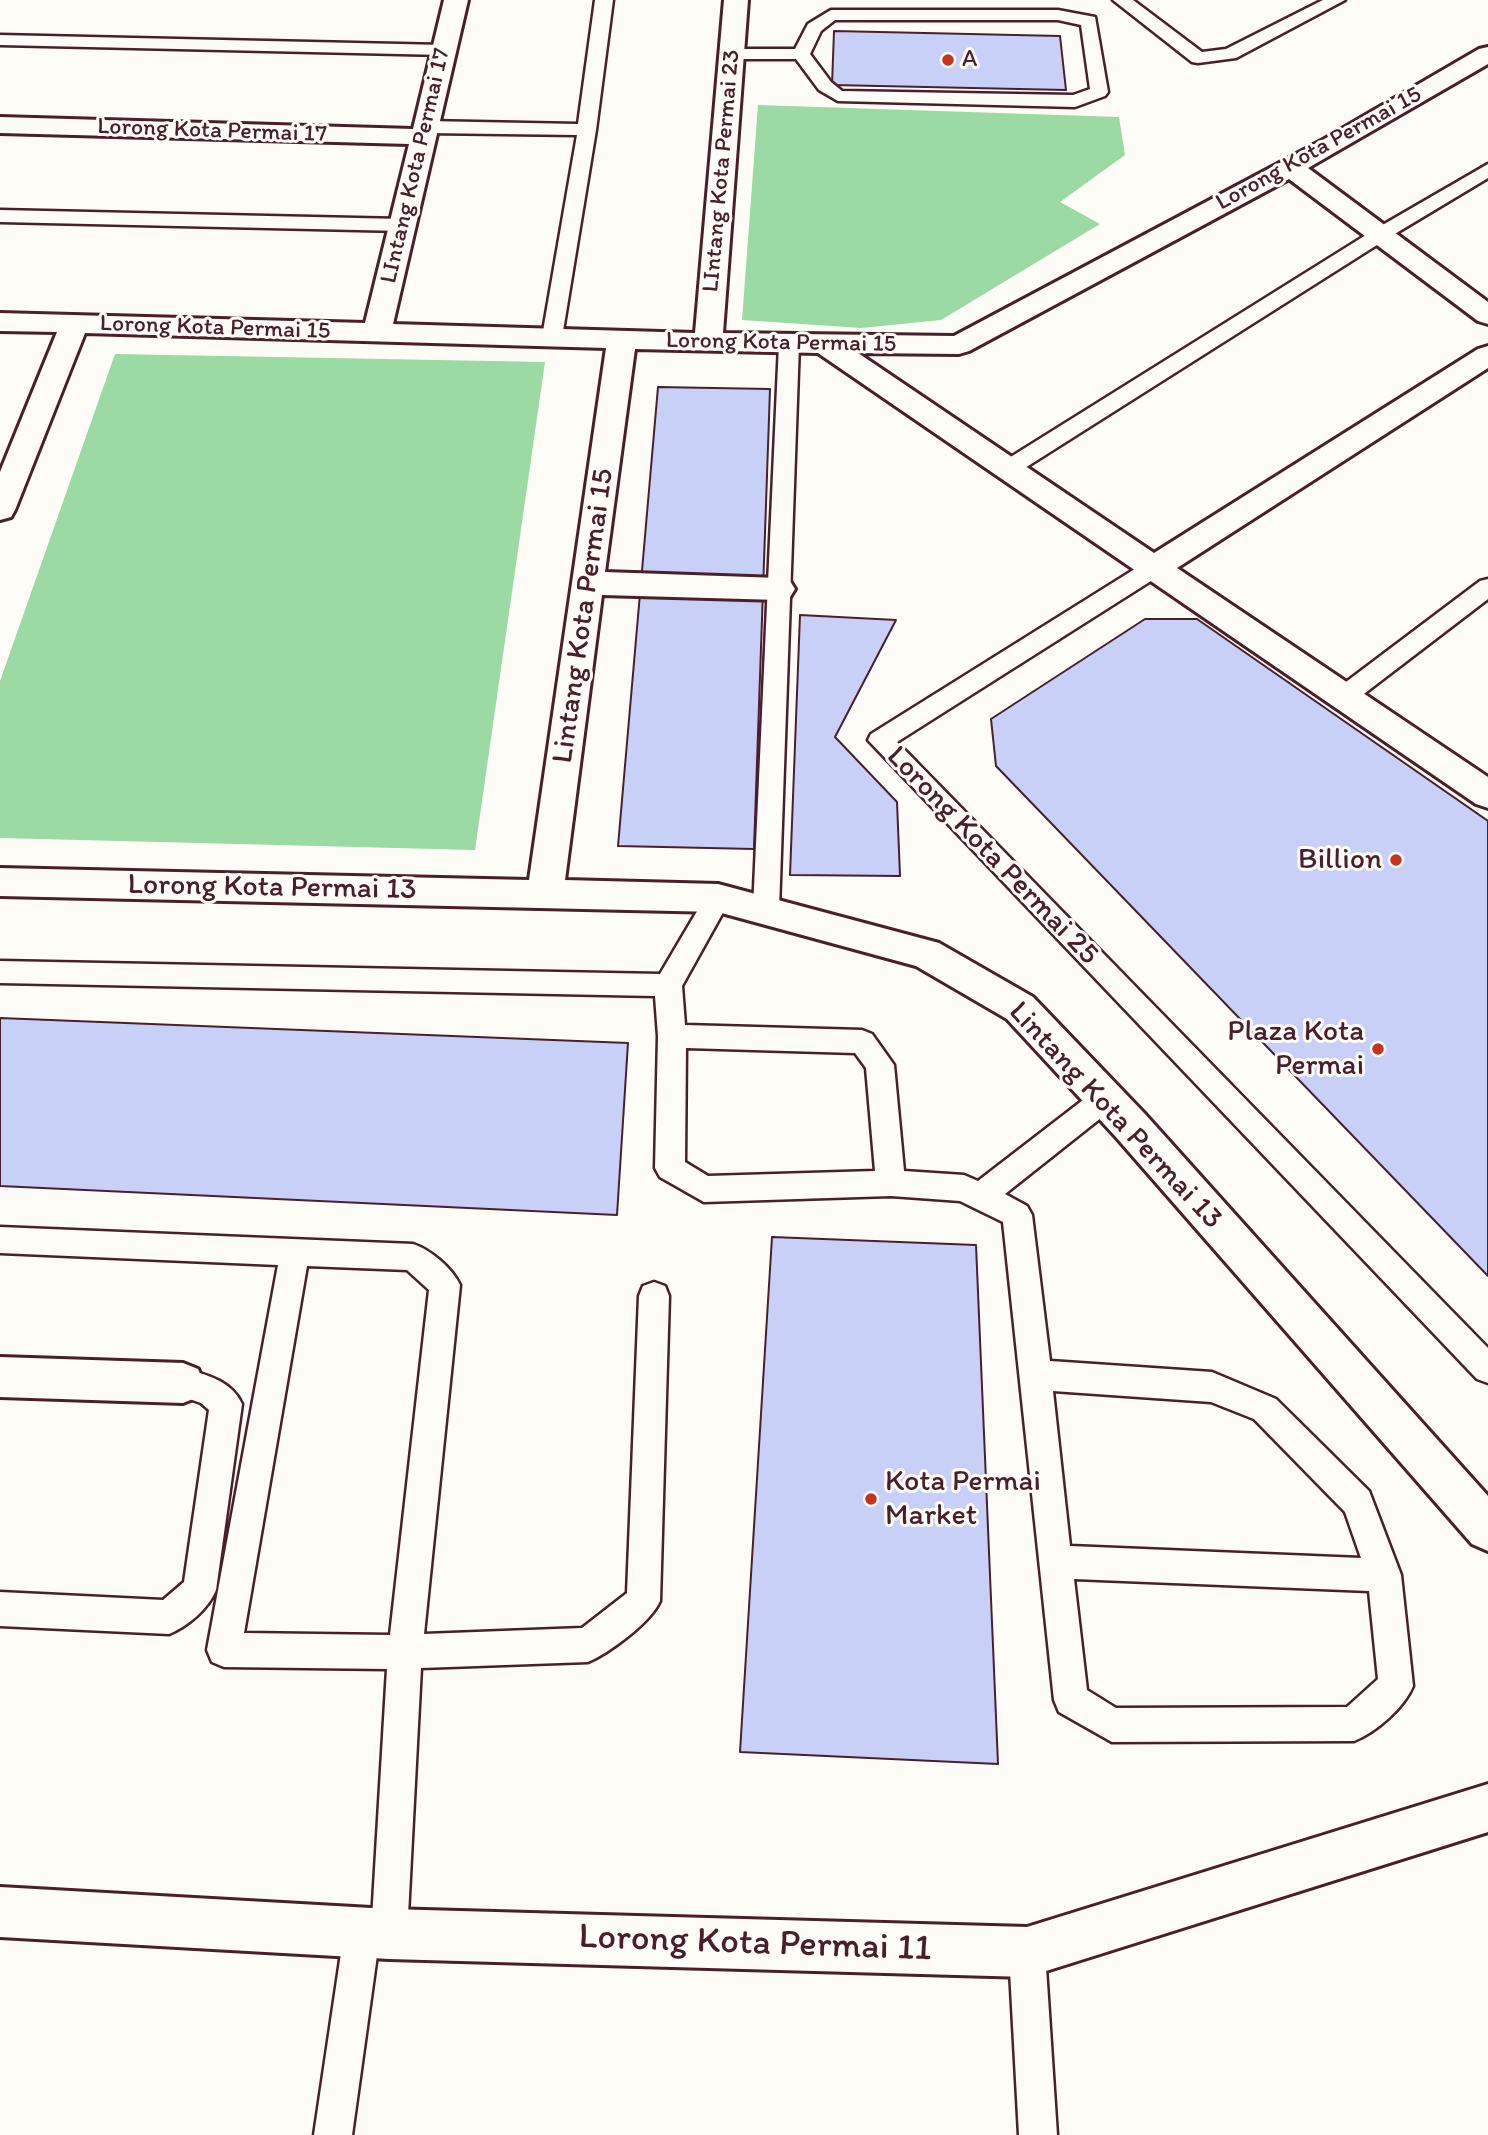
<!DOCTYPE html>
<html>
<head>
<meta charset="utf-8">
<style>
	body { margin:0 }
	canvas { display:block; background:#fdfcf7 }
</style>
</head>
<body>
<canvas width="1488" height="2135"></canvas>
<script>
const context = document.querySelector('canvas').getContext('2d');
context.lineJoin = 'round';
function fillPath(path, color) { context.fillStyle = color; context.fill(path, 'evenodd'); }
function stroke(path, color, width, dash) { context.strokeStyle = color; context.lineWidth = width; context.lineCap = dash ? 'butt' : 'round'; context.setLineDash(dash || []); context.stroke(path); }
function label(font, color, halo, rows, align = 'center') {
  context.font = font + ' Itim,sans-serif'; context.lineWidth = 6; context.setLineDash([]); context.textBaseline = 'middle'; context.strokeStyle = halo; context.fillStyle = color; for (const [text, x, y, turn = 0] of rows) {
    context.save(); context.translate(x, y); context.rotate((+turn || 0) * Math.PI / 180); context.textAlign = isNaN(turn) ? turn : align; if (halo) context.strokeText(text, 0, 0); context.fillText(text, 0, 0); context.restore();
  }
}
fillPath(new Path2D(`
	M758,105L1119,117L1125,155L1060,202L1100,224L941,320L861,328L742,320Z
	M115,354L545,362L475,850L0,838V681Z`), '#9bdaa2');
const building = new Path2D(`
	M834,31L1060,36L1066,90L832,85Z
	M658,387L770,389L754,849L618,846Z
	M800,615L896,620L835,737L897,802L900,876L790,875Z
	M1145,619H1197L1488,821V1276L996,766L991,719Z
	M0,1018L628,1043L617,1215L0,1186Z
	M772,1237L976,1245L998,1764L740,1752Z`);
fillPath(building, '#c9d0f8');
stroke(building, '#4a1f2b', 2);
const lane = new Path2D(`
	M595,0H613L596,130L562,337L559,342H545L542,337L577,135L426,133L417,127L426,121L578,124Z
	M1113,0H1133L1202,52L1226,49L1323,0H1345L1236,58L1198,63L1192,62Z
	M831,10H1058L1095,17L1108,92L1105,96L1075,107L838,101L819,90L796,59H731L722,54L731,49H795L808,24ZM835,20H1058L1081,25L1090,89L1073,95L842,91L831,82L810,54L821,31Z
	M0,35L444,45L453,50L444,55L0,45Z
	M1488,164V178L1388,238L1017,473L1009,475L1001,473L998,468L1001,463L1374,230Z
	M0,210L402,219L412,225L402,231L0,222Z
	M789,338L796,339L799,344L779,909L775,916L766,919L757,916L753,909L779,344L782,339Z
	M1154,560L1162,562L1166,568L1162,574L897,742L1488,1348V1383L1477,1379L868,740L871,734L1146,562Z
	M1488,579V599L1352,703L1343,706L1334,703L1331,697L1334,691L1480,581Z
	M718,888L727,891L731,898L682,986L685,1025L862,1030L872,1034L894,1065L904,1171L964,1175L978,1181L1096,1090L1106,1086L1116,1090L1120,1098L1116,1106L1005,1194L1027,1206L1032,1215L1050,1361L1212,1372L1276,1399L1369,1491L1401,1575L1413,1686C1404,1708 1376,1732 1354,1741L1112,1742L1059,1712L1054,1700L1003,1222L960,1201L891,1196L704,1202L660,1177L655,1168L658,1036L655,996L0,983V961L660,974L709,891ZM686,1048L855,1053L866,1068L875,1171L708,1176L685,1162ZM1053,1391L1211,1402L1254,1419L1345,1512L1361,1558L1070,1546ZM1074,1579L1369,1591L1378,1679L1347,1707L1116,1708L1087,1690Z
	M0,1227L413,1244C431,1250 452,1268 460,1285L424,1634L582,1628L627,1593L639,1296L643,1286L654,1282L665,1286L669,1296L660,1601C651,1622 609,1653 588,1662L421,1668L407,1934L402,1947L389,1952L378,1948L352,2135H314L344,1933L349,1920L362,1915L372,1919L387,1669L224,1667L212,1662L207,1650L278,1265L0,1253ZM307,1266L407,1270L429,1290L390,1635L244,1633Z
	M183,1368C206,1375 231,1380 242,1404L216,1590C208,1609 188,1626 169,1634L0,1626V1592L163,1600L184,1582L209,1410L201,1403L172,1393L167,1383L172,1373Z
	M1027,1934L1040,1939L1045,1952L1057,2135H1019L1009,1952L1014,1939Z`);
const street = new Path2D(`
	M444,0H468L393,324L695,333L724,0H748L723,333L954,336L1321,141L1479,49L1488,47V64L1308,168L1488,302V324L1478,321L1289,179L969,351L959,354L858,353L1154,553L1478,349L1488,346V368L1177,568L1488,777V808L1476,804L818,353L635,349L605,572L779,578L790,581L795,589L790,597L779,600L602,595L565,880L718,884L939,943L1033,997L1144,1113L1488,1496V1551L1472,1544L1116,1137L1007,1019L916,966L718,912L0,896V868L529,880L606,348L85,333L15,510L11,517L0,520V472L57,332L0,331V313L365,323L409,144L0,133V117L413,129Z
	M0,1357L183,1363L198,1369L204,1383L198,1397L183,1403L0,1397Z
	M1488,1784V1832L1027,1977L389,1959L0,1937V1887L389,1909L1027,1927Z`);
stroke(lane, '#4a1f2b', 5);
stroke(street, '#4a1f2b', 6);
fillPath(lane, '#fdfcf7');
fillPath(street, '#fdfcf7');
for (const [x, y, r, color] of [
	[948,60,7,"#c8321e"],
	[1396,860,7,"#c8321e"],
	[1378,1049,7,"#c8321e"],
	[871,1499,7,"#c8321e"]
]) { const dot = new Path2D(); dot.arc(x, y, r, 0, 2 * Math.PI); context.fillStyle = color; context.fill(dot); stroke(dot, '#fdfcf7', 2.5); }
label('24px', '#4a1f2b', '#fdfcf7', [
	["A",962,60]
], 'left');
label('24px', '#4a1f2b', '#fdfcf7', [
	["Lorong Kota Permai 17",212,131,2],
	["Lorong Kota Permai 15",1319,149,-29],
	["LIntang Kota Permai 17",416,166,-77],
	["LIntang Kota Permai 23",722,171,-85],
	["Lorong Kota Permai 15",215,328,2],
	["Lorong Kota Permai 15",781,343,1]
]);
label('30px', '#4a1f2b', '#fdfcf7', [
	["Lintang Kota Permai 15",584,616,-82],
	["Lorong Kota Permai 25",992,856,46],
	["Lorong Kota Permai 13",272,888,1],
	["Lintang Kota Permai 13",1115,1116,47]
]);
label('30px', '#4a1f2b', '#fdfcf7', [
	["Billion",1382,860],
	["Plaza Kota",1364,1032],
	["Permai",1364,1066],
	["Kota Permai",885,1482,"left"],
	["Market",885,1516,"left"]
], 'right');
label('37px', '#4a1f2b', '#fdfcf7', [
	["Lorong Kota Permai 11",755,1944,2]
]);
</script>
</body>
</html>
